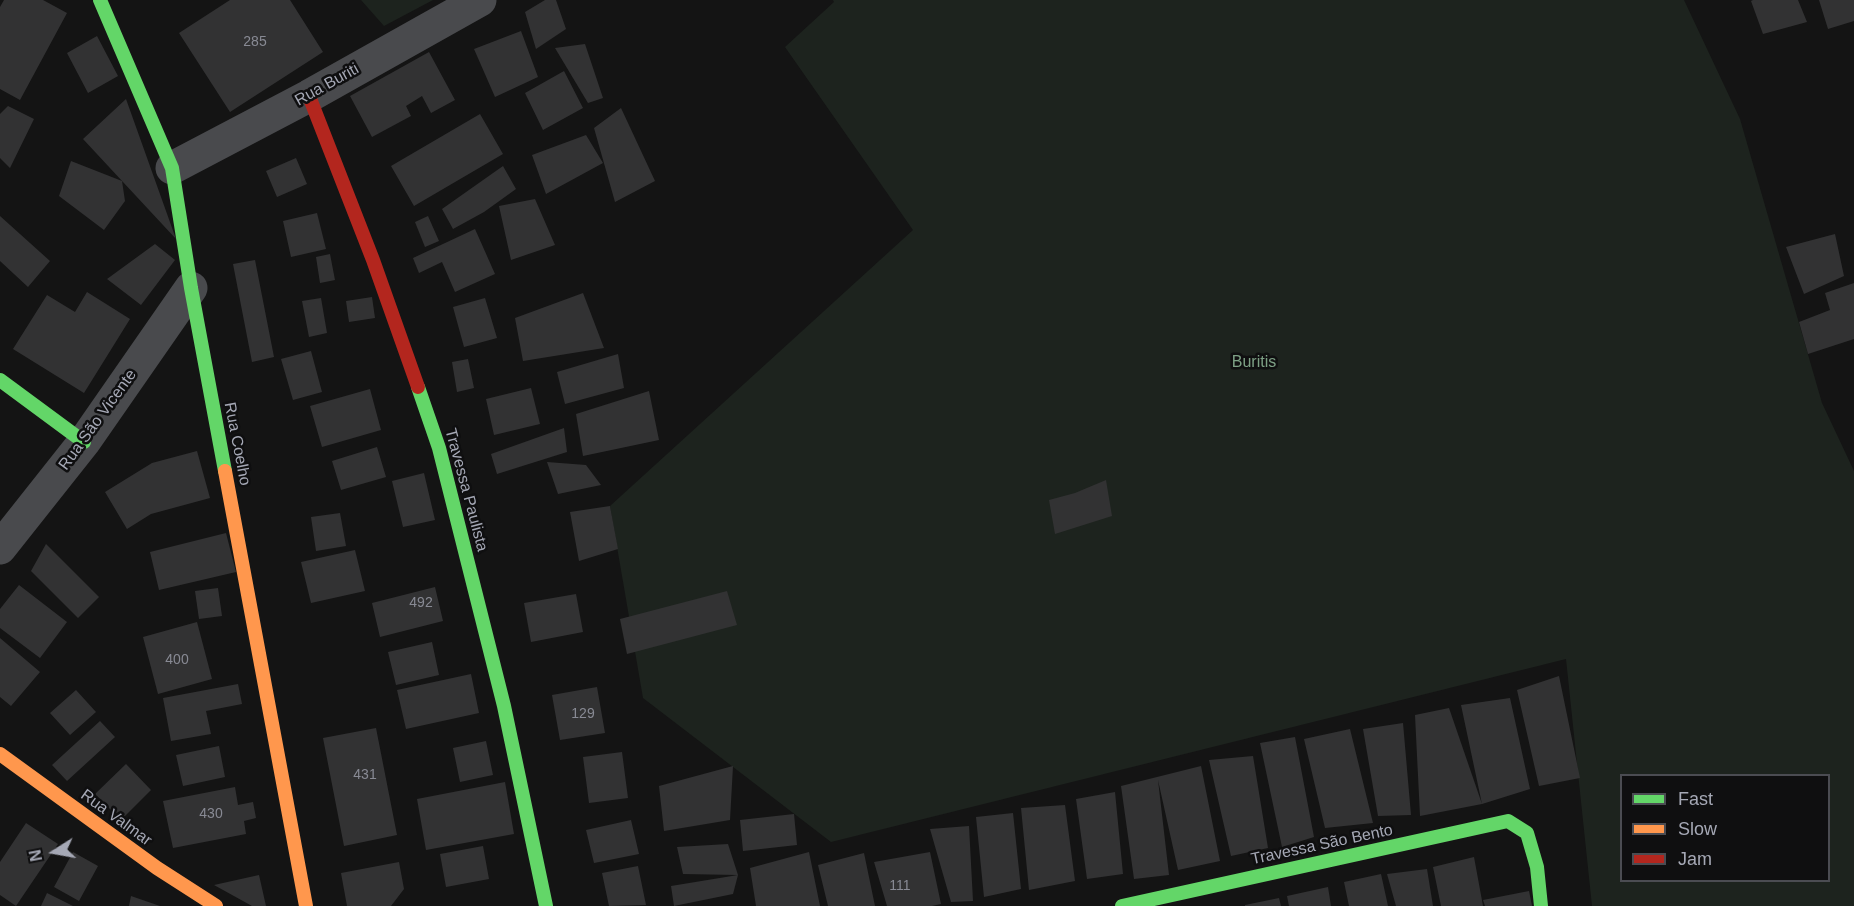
<!DOCTYPE html>
<html>
<head>
<meta charset="utf-8">
<style>
	body { margin:0 }
	#map { position:relative; width:1854px; height:906px; overflow:hidden; background:#141414; font-family:Helvetica,sans-serif }
	canvas { display:block }
	.legend { position:absolute; left:1620px; top:774px; width:210px; height:108px; box-sizing:border-box; background:#0f0f10; border:2px solid #4b4c52; margin:0; padding:8px 10px; list-style:none; font-size:18px; color:#a5a8b5 }
	.legend li { display:flex; align-items:center; gap:12px; height:30px }
	.legend b { width:30px; border:2px solid #4b4c52 }
	.north { position:absolute; left:24px; top:822px; width:60px; height:60px; -webkit-text-stroke:4px #0f0f10; paint-order:stroke; rotate:259deg; font-size:16px; font-weight:700; line-height:24px; text-align:center; color:#a5a8b5 }
	.north::after { content:''; display:block; margin:auto; width:21px; height:27px; background:#a5a8b5; clip-path:polygon(50% 0,100% 100%,50% 72%,0 100%) }
</style>
</head>
<body>
<div id="map">
<canvas width="1854" height="906"></canvas>
<ul class="legend">
<li><b style="height:8px;background:#63d668"></b>Fast</li>
<li><b style="height:8px;background:#ff974d"></b>Slow</li>
<li><b style="height:8px;background:#b3261e"></b>Jam</li>
</ul>
<div class="north">N</div>
</div>
<script>
const context = document.querySelector('canvas').getContext('2d');
context.lineJoin = 'round';
function fillPath(path, color) { context.fillStyle = color; context.fill(path, 'evenodd'); }
function stroke(path, color, width, dash) { context.strokeStyle = color; context.lineWidth = width; context.lineCap = dash ? 'butt' : 'round'; context.setLineDash(dash || []); context.stroke(path); }
function label(font, color, halo, rows, align = 'center') {
  context.font = font + ' Helvetica,sans-serif'; context.lineWidth = 5; context.setLineDash([]); context.textBaseline = 'middle'; context.strokeStyle = halo; context.fillStyle = color; for (const [text, x, y, turn = 0] of rows) {
    context.save(); context.translate(x, y); context.rotate((+turn || 0) * Math.PI / 180); context.textAlign = isNaN(turn) ? turn : align; if (halo) context.strokeText(text, 0, 0); context.fillText(text, 0, 0); context.restore();
  }
}
fillPath(new Path2D(`
	M361,0H433L384,26Z
	M833,0H1684L1740,119L1822,403L1854,471V906H1592L1566,659L831,842L643,698L610,506L913,230L785,47L834,2ZM1622,776H1828V880H1622Z`), '#1d231e');
fillPath(new Path2D(`
	M4,0H43L67,13L20,100L0,89V7Z
	M230,0H290L323,52L230,112L179,33Z
	M545,0H556L566,29L536,49L525,12Z
	M1753,0H1798L1807,22L1763,34L1751,1Z
	M1819,0H1854V21L1828,29Z
	M521,31L538,77L495,97L474,49Z
	M97,36L118,76L88,93L67,53Z
	M585,44L603,98L588,103L555,48Z
	M429,52L455,100L431,113L422,96L406,106L411,116L372,137L350,96Z
	M564,71L583,108L543,130L525,93Z
	M126,99L176,239L83,139Z
	M8,106L34,119L10,168L0,158V114Z
	M621,108L655,181L615,202L594,128Z
	M480,114L503,154L414,206L391,166Z
	M586,135L603,163L546,194L532,155Z
	M296,158L307,184L277,197L266,171Z
	M71,161L122,181L125,201L104,230L59,196Z
	M503,166L516,189L484,212L453,229L442,209Z
	M535,199L555,245L511,260L499,206Z
	M317,213L326,249L291,257L283,221Z
	M0,216L50,261L28,287L0,261Z
	M428,216L439,241L425,247L415,222Z
	M475,229L495,274L455,292L442,262L419,273L413,258Z
	M1835,234L1844,276L1804,294L1786,247Z
	M155,244L175,260L141,305L107,279Z
	M330,254L335,280L320,283L316,257Z
	M255,260L274,357L252,362L233,264Z
	M1854,283V339L1808,354L1799,322L1830,310L1825,293Z
	M87,292L130,319L84,393L13,349L47,295L75,312Z
	M583,293L604,348L523,361L515,318Z
	M372,297L375,318L349,322L346,301Z
	M321,298L327,333L309,337L302,301Z
	M485,298L497,338L464,347L453,307Z
	M311,351L322,392L293,400L281,359Z
	M618,354L624,388L565,404L557,372Z
	M468,359L474,388L457,392L452,362Z
	M531,388L540,424L494,435L486,399Z
	M370,389L381,430L322,447L310,406Z
	M649,391L659,440L583,456L576,414Z
	M564,428L567,452L497,474L491,454Z
	M377,447L386,477L341,490L332,461Z
	M197,451L210,498L151,514L127,529L105,492L152,463Z
	M547,462L586,465L601,485L558,494Z
	M424,473L435,520L403,527L392,481Z
	M1106,480L1112,516L1055,534L1049,500L1075,493Z
	M610,506L618,549L579,561L570,512Z
	M340,513L346,546L316,551L311,517Z
	M226,533L236,572L159,590L150,552Z
	M46,544L99,597L78,618L31,571Z
	M355,550L365,591L311,603L301,562Z
	M19,585L67,622L40,658L0,628V609Z
	M435,587L443,621L380,637L372,603Z
	M218,588L222,616L199,619L195,591Z
	M727,591L737,625L627,654L620,619Z
	M576,594L583,632L531,642L524,603Z
	M197,622L212,679L158,694L143,637Z
	M0,638L40,672L11,706L0,697Z
	M432,642L439,675L396,685L388,652Z
	M471,674L479,713L406,729L397,690Z
	M1559,676L1580,778L1539,786L1517,690Z
	M238,684L242,704L206,711L211,734L171,741L163,698Z
	M597,687L605,733L560,740L552,695Z
	M76,690L96,712L70,735L50,713Z
	M1510,698L1530,789L1482,804L1461,705Z
	M1449,708L1482,804L1420,816L1415,715Z
	M100,721L115,737L67,781L52,765Z
	M1403,723L1411,815L1378,816L1363,729Z
	M376,728L397,835L344,846L323,738Z
	M1350,729L1373,823L1325,828L1304,739Z
	M1295,737L1314,837L1282,847L1260,743Z
	M486,741L493,775L460,782L453,748Z
	M219,746L225,777L183,786L176,755Z
	M622,752L628,798L589,803L583,757Z
	M1253,756L1268,848L1231,856L1209,760Z
	M126,764L151,790L121,820L95,794Z
	M733,766L730,820L664,831L659,786Z
	M1201,766L1220,861L1178,870L1158,780L1169,875L1134,879L1121,786Z
	M505,782L514,834L426,850L417,799Z
	M235,787L238,805L253,802L256,818L244,821L246,834L173,848L163,801Z
	M1115,792L1123,874L1087,879L1076,799Z
	M1065,805L1075,881L1029,890L1021,808Z
	M1013,813L1021,889L984,897L976,817Z
	M794,814L797,845L743,851L740,820Z
	M631,820L639,854L594,863L586,830Z
	M26,823L58,844L16,906L0,895V862Z
	M969,826L973,901L951,902L930,829Z
	M728,844L738,875L683,874L677,847Z
	M483,846L489,879L446,887L440,854Z
	M73,852L98,866L79,901L54,887Z
	M809,852L820,906H756L750,868Z
	M930,852L941,904L932,906H887L874,862Z
	M864,853L875,906H828L818,865Z
	M1474,857L1483,906H1441L1433,867Z
	M399,862L404,889L391,906H347L341,873Z
	M638,866L646,905L609,906L602,873Z
	M1427,869L1433,906H1396L1387,874Z
	M1381,874L1388,906H1349L1344,882Z
	M259,875L266,906H252L214,885Z
	M738,875L733,894L674,906L671,886Z
	M1328,887L1331,906H1289L1287,896Z
	M1529,891L1532,906H1485L1483,900Z
	M47,893L73,906H41Z
	M131,896L160,906H129Z
	M1279,898L1281,906H1245V905Z`), '#323233');
stroke(new Path2D(`
	M172,168L309,96L480,0
	M0,548L84,442L191,288`), '#494a4d', 33);
stroke(new Path2D(`
	M100,0L172,168L191,288L225,471
	M0,380L84,442
	M418,387L439,448L504,706L546,906
	M1122,906L1508,821L1527,833L1537,867L1541,906`), '#63d668', 14);
stroke(new Path2D(`
	M225,471L306,906
	M0,754L157,868L216,906`), '#ff974d', 14);
stroke(new Path2D(`
	M309,96L373,260L418,387`), '#b3261e', 14);
label('14px', '#888a94', null, [
	["285",255,42],
	["492",421,603],
	["400",177,660],
	["129",583,714],
	["431",365,775],
	["430",211,814],
	["111",900,886]
]);
label('16px', '#a5a8b5', '#0f0f10', [
	["Rua Buriti",327,85,-29],
	["Rua São Vicente",98,420,-54],
	["Rua Coelho",237,444,79],
	["Travessa Paulista",466,490,75],
	["Rua Valmar",116,818,36],
	["Travessa São Bento",1322,845,-12]
]);
label('16px', '#7da085', '#0f0f10', [
	["Buritis",1254,363]
]);
</script>
</body>
</html>
